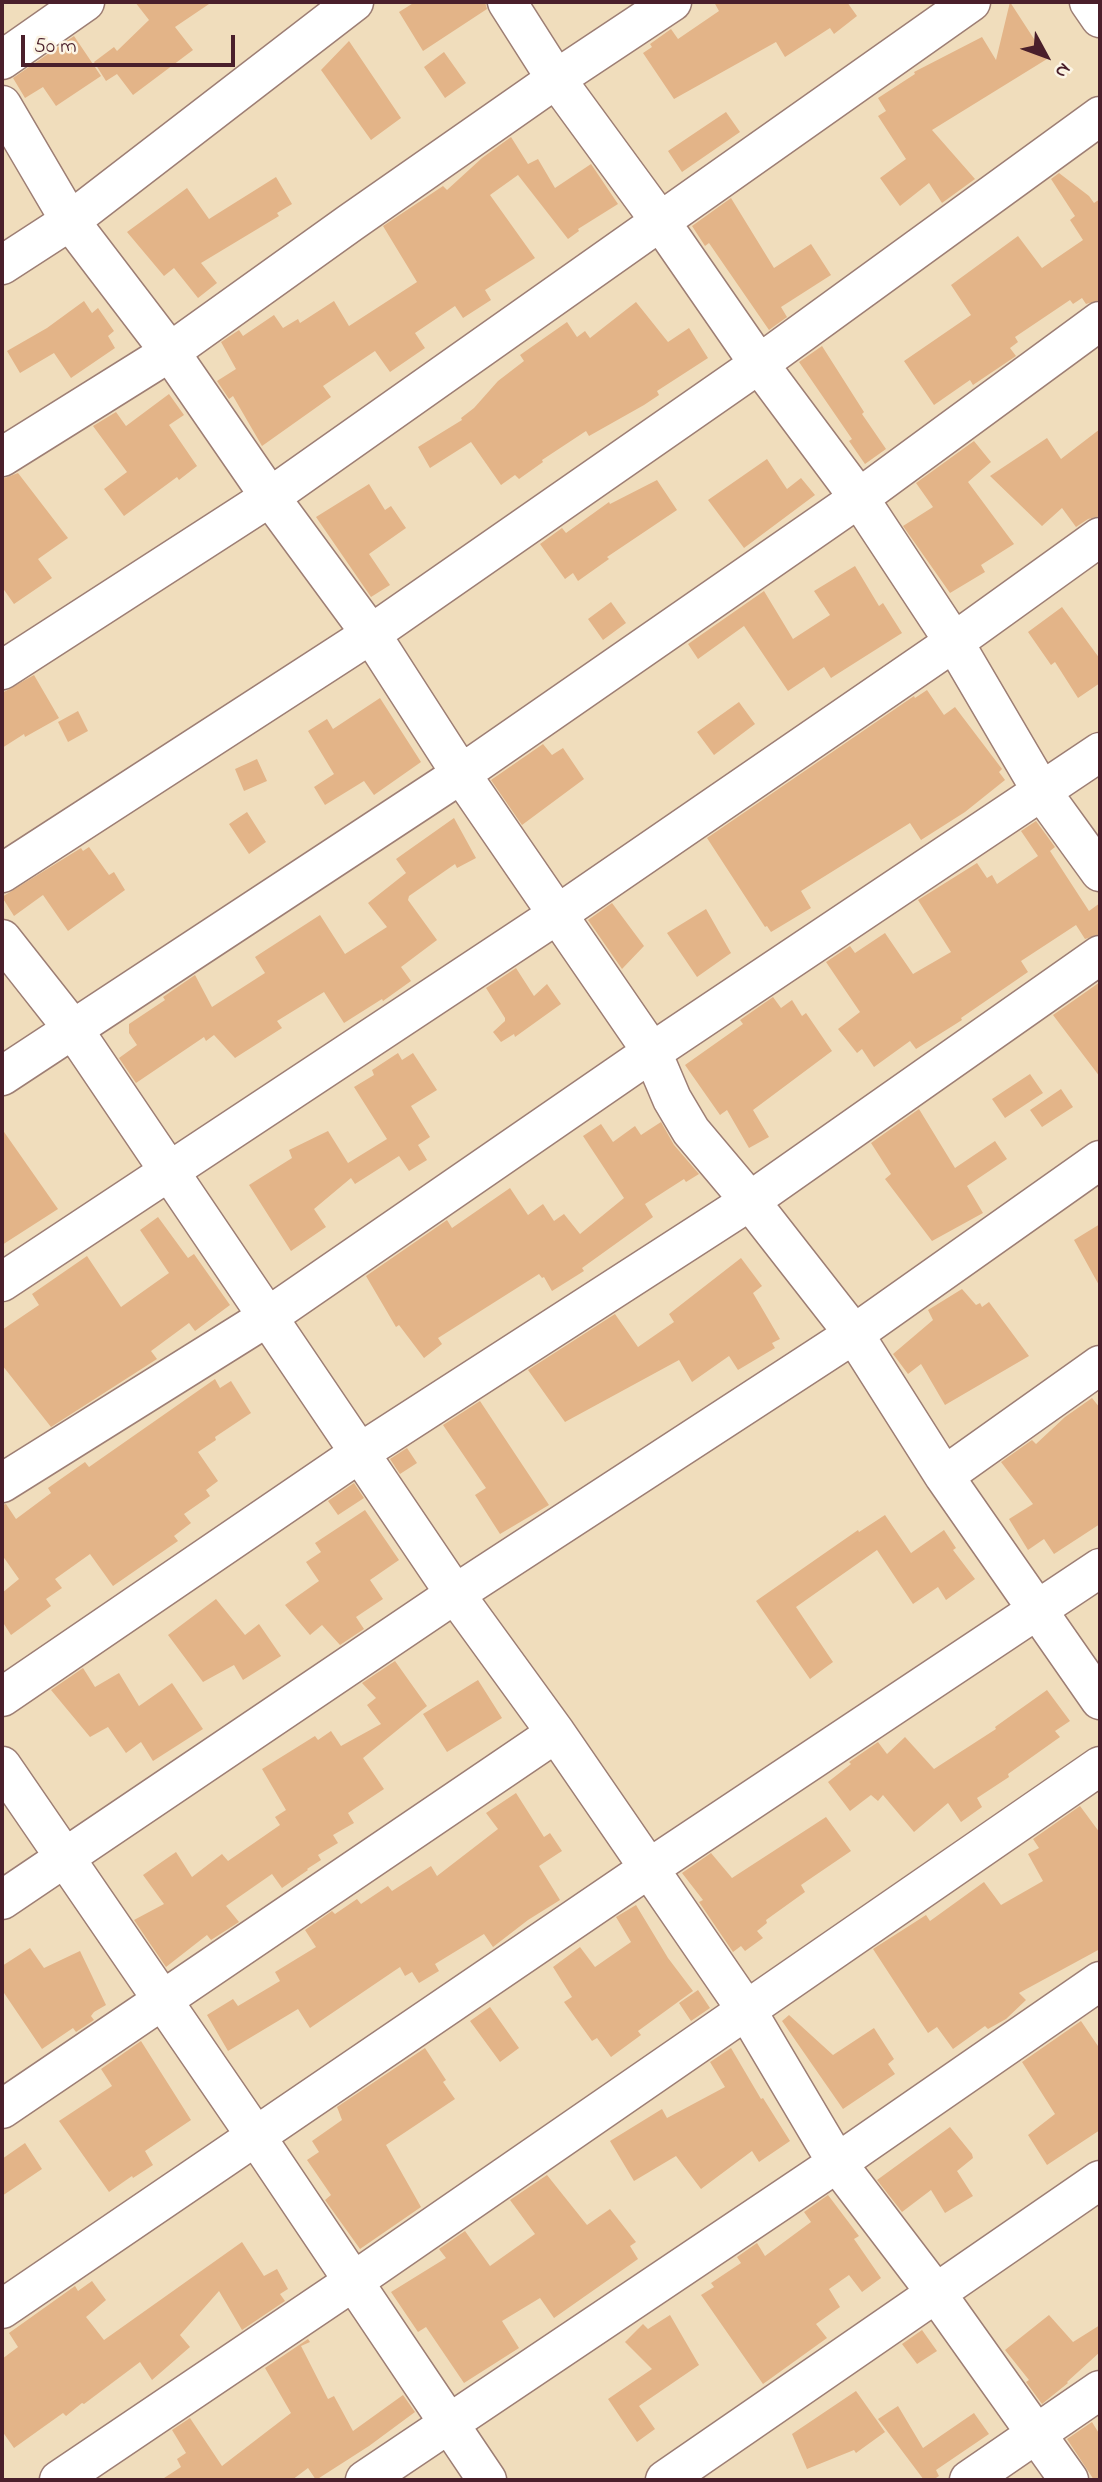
<!DOCTYPE html>
<html>
<head>
<meta charset="utf-8">
<style>
	body { margin:0 }
	#map { position:relative; width:1102px; height:2482px; overflow:hidden; background:#f0ddbc; font-family:"Indie Flower",sans-serif }
	canvas { display:block }
	.frame { position:absolute; inset:0; border:4px solid #4a1f2b; pointer-events:none }
	.north { position:absolute; left:1011px; top:21px; width:70px; height:70px; -webkit-text-stroke:5px #fcf5e5; paint-order:stroke; rotate:131deg; font-size:19px; font-weight:700; line-height:28px; text-align:center; color:#4a1f2b }
	.north::after { content:''; display:block; margin:auto; width:24px; height:32px; background:#4a1f2b; clip-path:polygon(50% 0,100% 100%,50% 72%,0 100%) }
	.scale { position:absolute; left:21px; top:35px; width:214px; height:32px; box-sizing:border-box; border:4px solid #4a1f2b; border-top:0; padding-left:9px; font-size:21px; line-height:24px; white-space:nowrap; color:#4a1f2b; -webkit-text-stroke:5px #fcf5e5; paint-order:stroke }
</style>
</head>
<body>
<div id="map">
<canvas width="1102" height="2482"></canvas>
<div class="frame"></div>
<div class="north">N</div>
<div class="scale">50 m</div>
</div>
<script>
const context = document.querySelector('canvas').getContext('2d');
context.lineJoin = 'round';
function fillPath(path, color) { context.fillStyle = color; context.fill(path, 'evenodd'); }
function stroke(path, color, width, dash) { context.strokeStyle = color; context.lineWidth = width; context.lineCap = dash ? 'butt' : 'round'; context.setLineDash(dash || []); context.stroke(path); }
fillPath(new Path2D(`
	M135,2H212L175,27L193,50L133,95L117,74L106,81L94,62L114,47L117,51L149,20Z
	M415,2H485L487,9L423,51L399,12Z
	M714,2H847L857,16L834,34L830,28L785,57L776,42L674,99L643,53L652,47L650,44L671,29L678,39L719,11Z
	M1010,2L1047,59L932,130L975,179L942,203L929,183L900,206L880,178L906,159L878,116L886,111L878,98L915,74L914,72L982,37L996,60Z
	M74,36L101,76L56,106L43,87L25,98L13,78Z
	M349,41L401,118L371,140L321,70Z
	M444,52L466,83L445,98L424,67Z
	M726,112L740,132L682,172L668,151Z
	M511,137L528,164L538,159L555,188L591,164L618,204L578,229L579,231L568,239L518,175L490,195L535,258L485,290L491,300L463,318L455,306L415,333L425,348L390,372L375,351L323,386L331,397L262,446L233,396L229,399L217,381L236,369L221,342L239,330L243,336L274,315L283,328L298,319L300,323L334,301L349,326L417,282L383,226L443,186L447,190L482,158Z
	M1059,173L1089,196L1094,203L1100,199V300L1086,304L1082,298L1073,304L1070,300L1015,337L1018,342L1010,348L1016,356L973,385L970,380L934,405L904,361L971,315L951,285L1018,236L1042,268L1083,240L1070,220L1075,216L1051,179Z
	M276,177L292,204L277,213L279,216L201,263L217,283L198,298L174,268L164,276L127,232L187,188L209,219Z
	M731,198L774,268L811,244L831,275L781,307L787,317L769,330L709,243L705,246L692,226Z
	M84,301L92,313L98,308L114,331L108,336L115,348L71,378L54,353L20,373L7,351L47,328Z
	M636,302L668,342L689,328L708,358L657,391L659,395L644,405L589,436L586,431L542,460L543,462L519,479L515,475L501,485L471,442L430,468L418,447L462,420L461,418L474,408L498,381L524,361L520,355L567,322L577,337L585,331L590,338Z
	M822,346L864,412L862,414L886,449L865,464L849,441L852,439L799,362Z
	M169,394L184,415L169,425L197,466L179,480L177,477L124,516L104,489L127,472L93,426L116,412L126,426Z
	M1100,429V516L1088,519L1076,527L1062,508L1042,526L990,476L1047,438L1061,459Z
	M974,441L991,462L968,482L1014,544L981,565L985,572L950,593L903,526L933,507L916,483Z
	M767,459L787,489L801,478L815,495L744,548L708,500Z
	M18,473L68,538L38,559L52,578L14,604L2,587V479Z
	M657,480L677,510L607,557L609,559L578,581L573,573L565,579L540,544L562,528L566,533L609,502L610,504Z
	M369,484L385,510L391,506L406,528L369,554L390,585L371,597L316,517Z
	M855,566L879,606L883,603L902,633L831,678L824,667L788,691L744,626L698,659L688,644L764,591L793,639L830,615L814,591Z
	M611,602L626,623L603,640L588,619Z
	M1062,607L1100,659V683L1078,698L1055,662L1051,665L1028,632Z
	M34,675L59,718L25,737L24,734L2,748V693Z
	M927,690L944,715L955,707L1002,769L999,772L1005,780L965,812L921,840L910,823L801,891L811,908L771,932L767,926L765,927L707,838L914,696L915,698Z
	M380,698L421,762L374,795L364,781L325,805L314,787L334,774L308,731L327,719L333,729Z
	M739,702L755,724L714,755L697,732Z
	M78,711L88,731L68,742L58,722Z
	M543,744L552,755L563,748L584,779L522,825L491,780Z
	M257,759L267,781L244,791L235,769Z
	M247,812L266,842L249,854L229,824Z
	M454,818L476,858L457,868L455,864L409,896L408,900L437,940L401,967L411,981L383,1001L382,999L344,1023L324,992L277,1021L282,1028L235,1058L214,1035L206,1041L204,1037L136,1083L119,1058L137,1045L129,1033V1024L165,1000L163,997L195,975L212,1007L265,973L255,957L320,915L345,954L387,927L368,903L406,873L396,859Z
	M1036,821L1055,847L1050,851L1089,911L1100,903V934L1085,939L1076,925L1021,961L1028,972L961,1018L962,1020L916,1049L910,1041L874,1067L862,1049L857,1053L838,1029L860,1012L826,962L850,946L855,953L885,933L913,974L951,952L918,900L977,863L987,878L992,875L997,884L1038,856L1021,831Z
	M89,847L109,875L114,872L125,890L68,931L43,895L14,916L2,897L81,848L83,851Z
	M612,903L644,946L622,969L588,920Z
	M706,909L731,953L697,977L667,933Z
	M516,968L534,996L547,984L561,1004L515,1037L514,1034L501,1042L493,1032L505,1021V1018L486,988Z
	M1100,982V1077L1053,1015Z
	M773,997L781,1008L792,1000L802,1016L806,1013L832,1051L753,1110L769,1137L749,1148L727,1110L720,1115L685,1065L743,1024L740,1020Z
	M398,1053L402,1060L413,1053L437,1090L411,1106L430,1137L418,1145L427,1160L409,1171L399,1156L355,1184L351,1178L314,1209L326,1227L291,1251L249,1185L292,1158L289,1150L328,1131L348,1163L387,1139L354,1087L374,1075L372,1070Z
	M1030,1074L1043,1093L1005,1118L992,1099Z
	M1061,1089L1073,1107L1042,1127L1030,1110Z
	M919,1109L955,1168L995,1141L1007,1159L967,1186L983,1213L932,1241L885,1179L891,1174L871,1143Z
	M661,1122L674,1145L699,1174L686,1182L684,1179L645,1204L653,1217L582,1268L584,1271L552,1291L544,1277L542,1278L539,1274L438,1338L442,1344L424,1358L399,1325L396,1327L366,1276L447,1220L452,1228L510,1188L528,1215L543,1204L554,1221L564,1214L580,1234L624,1198L583,1136L601,1124L613,1142L635,1126L641,1135Z
	M2,1129L58,1209L2,1245Z
	M158,1217L188,1258L194,1254L230,1305L195,1331L189,1323L151,1351L157,1359L51,1427L2,1365V1330L39,1305L32,1294L87,1256L121,1307L169,1273L140,1230Z
	M1100,1224V1287L1074,1240Z
	M741,1258L762,1286L753,1293L780,1339L772,1343L775,1348L738,1370L729,1356L692,1382L679,1360L565,1422L528,1370L615,1314L638,1347L674,1322L669,1314Z
	M962,1289L976,1305L980,1303L982,1307L989,1302L1029,1356L945,1405L921,1364L908,1374L893,1354L933,1320L928,1310Z
	M215,1379L220,1388L231,1381L251,1413L215,1437L216,1440L198,1452L218,1481L206,1490L210,1496L184,1514L191,1523L174,1536L178,1541L113,1586L90,1554L55,1579L62,1588L46,1599L51,1606L11,1635L2,1621V1593L19,1579L2,1555V1505L6,1504L16,1519L51,1493L48,1488L85,1462L89,1467Z
	M1092,1398L1100,1408V1524L1054,1554L1044,1539L1028,1550L1009,1519L1033,1504L1001,1462L1032,1440L1036,1444L1065,1417Z
	M480,1401L549,1505L500,1534L475,1495L486,1488L443,1425Z
	M407,1448L417,1463L400,1474L390,1459Z
	M354,1483L364,1498L338,1515L328,1501Z
	M365,1510L399,1560L370,1580L383,1599L356,1617L364,1629L340,1645L322,1625L310,1635L285,1605L319,1581L306,1562L321,1552L315,1543Z
	M885,1515L911,1553L944,1530L956,1548L953,1550L975,1579L946,1600L938,1587L913,1604L877,1550L796,1607L833,1662L810,1679L756,1601L858,1530L859,1532Z
	M216,1599L245,1635L259,1624L281,1656L243,1680L234,1665L203,1682L168,1635Z
	M395,1661L427,1706L363,1758L384,1789L348,1813L354,1823L333,1835L338,1843L318,1855L321,1860L307,1869L308,1870L282,1888L272,1874L226,1906L239,1922L211,1940L207,1935L166,1967L134,1920L164,1904L143,1875L176,1852L192,1877L222,1854L228,1861L280,1825L275,1817L286,1810L262,1769L315,1736L318,1740L331,1731L341,1746L381,1724L367,1705L376,1698L362,1683Z
	M83,1668L95,1687L119,1673L139,1706L172,1683L203,1729L153,1761L141,1742L126,1753L108,1727L90,1737L51,1690Z
	M478,1680L502,1718L447,1752L423,1714Z
	M1047,1690L1070,1721L1055,1731L1060,1737L1008,1774L1009,1777L977,1798L982,1807L961,1822L948,1803L914,1832L883,1795L878,1801L871,1795L850,1811L828,1782L851,1764L849,1762L878,1742L887,1754L905,1737L934,1769L996,1729L995,1727Z
	M516,1793L544,1837L550,1833L562,1851L539,1866L560,1900L528,1920L493,1947L484,1934L435,1964L439,1971L419,1983L412,1972L405,1976L400,1967L310,2028L298,2009L228,2051L207,2015L233,1999L238,2006L280,1981L275,1972L316,1947L305,1930L332,1911L335,1914L357,1899L361,1904L388,1886L392,1891L431,1866L437,1876L498,1829L486,1813Z
	M1080,1806L1100,1833V1949L1019,1993L1026,2000L1006,2019L988,2029L985,2026L953,2049L937,2027L928,2033L873,1949L926,1915L930,1921L984,1882L1001,1905L1043,1881L1028,1854L1039,1848L1033,1839Z
	M826,1817L851,1851L801,1885L805,1892L766,1920L767,1923L757,1931L763,1938L745,1951L741,1946L733,1952L699,1902L703,1900L682,1873L711,1853L732,1878Z
	M636,1905L668,1958L693,1991L638,2031L641,2035L611,2057L597,2038L592,2041L564,2002L572,1997L553,1967L580,1947L595,1967L631,1942L616,1917Z
	M30,1948L44,1968L80,1951L106,2005L94,2012L91,2016L94,2020L76,2032L73,2028L42,2049L2,1990V1966Z
	M698,1990L710,2008L691,2021L679,2003Z
	M490,2007L519,2048L500,2062L470,2021Z
	M789,2015L833,2055L874,2028L894,2059L888,2064L895,2074L843,2109L782,2021Z
	M1081,2021L1100,2049V2130L1047,2165L1028,2135L1055,2114L1022,2062Z
	M141,2041L191,2120L145,2151L153,2165L133,2178L132,2176L109,2192L59,2121L112,2086L101,2069Z
	M425,2048L446,2080L443,2082L455,2099L386,2145L421,2207L360,2249L325,2200L331,2195L307,2160L319,2152L312,2141L342,2120L337,2107Z
	M731,2048L761,2099L763,2098L790,2141L759,2162L752,2151L701,2189L676,2156L634,2181L610,2141L662,2109L667,2118L725,2087L710,2062Z
	M950,2127L972,2154L973,2158L957,2171L973,2196L945,2213L931,2190L902,2212L877,2180Z
	M25,2143L42,2169L2,2196V2159Z
	M547,2175L587,2225L610,2209L636,2242L630,2246L638,2259L554,2318L540,2298L502,2321L519,2348L464,2383L426,2327L418,2332L391,2292L446,2258L439,2249L465,2231L490,2266L535,2234L510,2200Z
	M828,2195L859,2236L854,2239L881,2278L862,2292L849,2275L829,2289L840,2307L816,2324L827,2338L763,2384L701,2295L714,2287L711,2283L741,2263L737,2257L757,2243L765,2256L811,2222L804,2212Z
	M242,2242L264,2276L277,2269L288,2289L280,2294L285,2301L242,2330L219,2291L180,2335L190,2347L152,2380L140,2362L84,2404L82,2403L66,2416L63,2413L14,2448L2,2431V2359L18,2347L9,2333L75,2286L78,2291L92,2281L106,2300L86,2317L104,2340Z
	M670,2315L699,2365L639,2406L655,2429L637,2442L608,2399L652,2369L625,2342L643,2324L648,2329Z
	M1049,2315L1073,2342L1100,2325V2352L1067,2382L1068,2383L1042,2404L1026,2382L1029,2380L1005,2350Z
	M922,2330L937,2351L917,2364L902,2344Z
	M308,2339L310,2342L301,2346L328,2399L334,2396L353,2431L403,2395L415,2412L369,2446L316,2480L308,2468L292,2480H161L181,2467L177,2459L186,2453L172,2430L190,2418L222,2466L291,2413L265,2368Z
	M856,2391L885,2432L856,2453L854,2450L807,2469L792,2434Z
	M898,2406L923,2448L974,2413L989,2434L936,2470L939,2476L933,2480H924L878,2419Z
	M1092,2422L1100,2435V2480H1094L1067,2439Z`), '#e3b488');
const minor = new Path2D(`
	M507,2L556,79L660,221L759,364L859,498L954,642L1042,792L1100,872
	M1089,2L1100,18
	M2,60L85,2
	M2,105L70,221L170,352L270,497L371,634L461,774L652,1052L672,1099L691,1131L750,1201L854,1334L944,1476L1100,1700
	M2,265L70,221L354,2
	M2,457L170,352L350,223L556,79L672,2
	M2,670L270,497L971,2
	M2,873L371,634L759,364L1100,116
	M2,939L73,1029L455,1594L556,1733L747,2011L837,2163L936,2293L1069,2480
	M2,1076L461,774L859,498L1100,321
	M2,1282L558,914L954,642L1100,537
	M944,1476L1100,1365
	M2,1483L269,1316L652,1052L1100,752
	M2,1697L361,1452L750,1201L1100,955
	M2,1766L255,2135L487,2480
	M2,1900L455,1594L854,1334L1100,1160
	M2,2109L556,1733
	M2,2309L648,1869L1100,1568
	M59,2480L354,2281L1100,1766
	M365,2480L837,2163L1100,1981
	M665,2480L1100,2180
	M969,2480L1100,2390`);
stroke(minor, '#9d7e74', 41);
stroke(minor, '#fff', 38);
</script>
</body>
</html>
